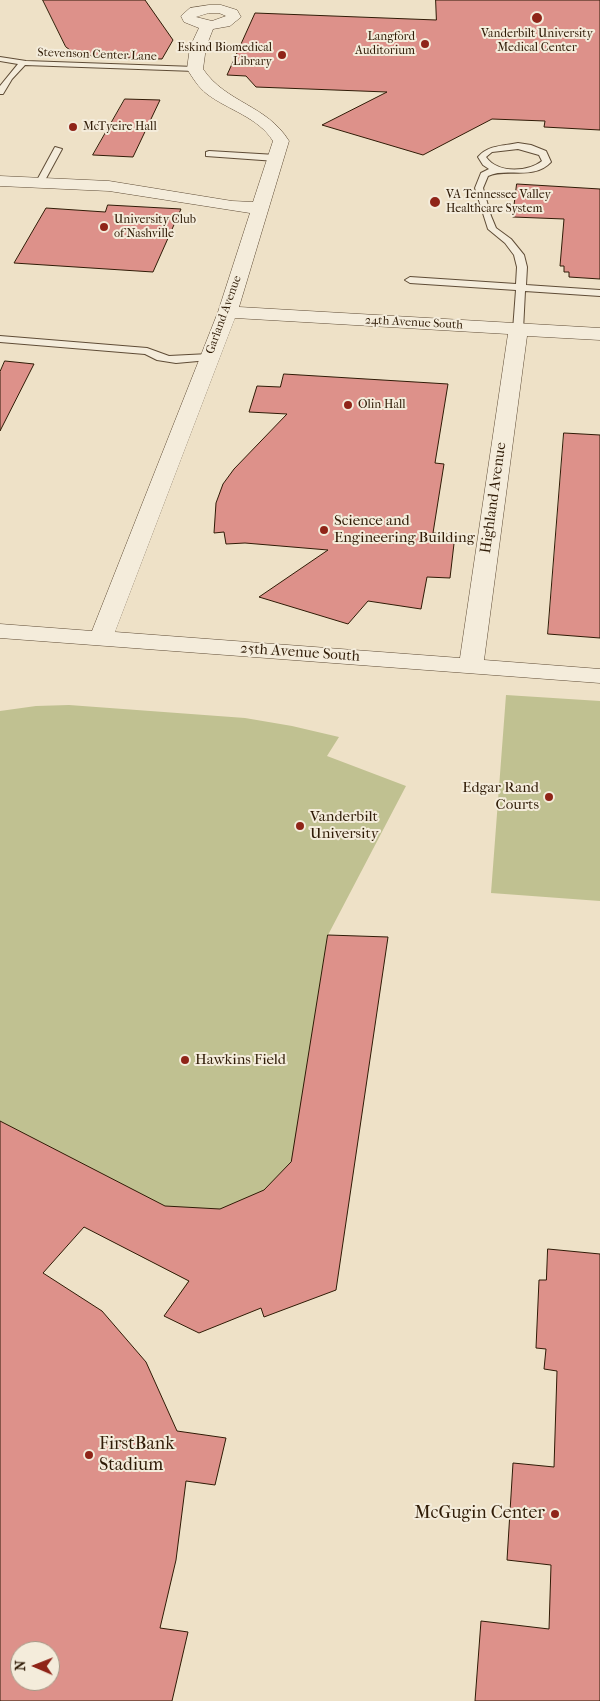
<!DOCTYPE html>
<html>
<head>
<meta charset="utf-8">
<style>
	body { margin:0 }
	#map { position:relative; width:600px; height:1701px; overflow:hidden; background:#eee1c7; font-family:"IM FELL French Canon",serif }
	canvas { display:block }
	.north { position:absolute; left:10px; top:1641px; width:50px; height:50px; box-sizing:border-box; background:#f4ecdb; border:1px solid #a59886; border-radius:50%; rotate:271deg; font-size:14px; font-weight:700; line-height:20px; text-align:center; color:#2f1b06 }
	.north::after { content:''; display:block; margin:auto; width:18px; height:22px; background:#8f2418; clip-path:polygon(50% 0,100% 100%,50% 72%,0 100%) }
</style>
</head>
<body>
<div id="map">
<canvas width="600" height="1701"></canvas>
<div class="north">N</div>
</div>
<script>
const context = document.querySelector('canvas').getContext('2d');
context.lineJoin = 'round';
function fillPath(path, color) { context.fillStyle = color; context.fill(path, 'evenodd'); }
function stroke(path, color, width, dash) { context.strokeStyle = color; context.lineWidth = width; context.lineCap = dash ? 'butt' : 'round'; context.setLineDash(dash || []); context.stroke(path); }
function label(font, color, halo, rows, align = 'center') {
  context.font = font + ' "IM FELL French Canon",serif'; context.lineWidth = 4; context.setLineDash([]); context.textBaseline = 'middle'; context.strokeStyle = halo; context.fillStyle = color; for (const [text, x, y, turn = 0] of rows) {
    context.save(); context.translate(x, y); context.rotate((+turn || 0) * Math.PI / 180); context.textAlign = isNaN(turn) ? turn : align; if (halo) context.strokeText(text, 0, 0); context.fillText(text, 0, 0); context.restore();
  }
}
fillPath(new Path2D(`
	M506,695L600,701V901L491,893Z
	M69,705L245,718L292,726L339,737L327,756L406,786L328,935L332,1291L264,1317L261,1308L203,1331L164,1316L188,1281L0,1183V711L36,706Z`), '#c0c191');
const building = new Path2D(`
	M43,0H145L173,40L162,59L99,57L74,53L66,47Z
	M436,0H600V130L544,127L545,121L492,119L423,155L322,125L387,92L256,87L246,76L227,75L255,13L436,20Z
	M125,99L160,100L133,157L93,155Z
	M517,184L600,189V279L569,277V272H564V266H560L564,219L513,217Z
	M108,205L181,209L153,272L14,263L46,208L105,212Z
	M5,361L34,364L0,431V372Z
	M284,374L448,384L435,463L444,464L433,533L455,535L450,578L427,577L421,609L368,601L348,624L259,597L328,550L245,543L226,544L224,532L214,533L216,503L223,484L234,469L287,414L249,412L257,386L280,387Z
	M564,433L600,435V638L548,634Z
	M328,935L388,937L336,1290L264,1317L261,1308L199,1333L164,1316L189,1281L84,1227L43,1273L102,1311L146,1362L177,1431L226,1438L215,1485L186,1481L176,1560L160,1628L188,1632L172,1701H0V1121L165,1206L220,1209L264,1190L291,1162ZM20,1651H50V1681H20Z
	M548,1249L600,1254V1701H475L481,1621L549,1629L551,1565L507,1560L513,1463L554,1467L557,1371L544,1369L546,1349L536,1348L539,1280H546Z`);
fillPath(building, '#dd918a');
stroke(building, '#2f1b06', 1);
const service = new Path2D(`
	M0,57L26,61L195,67L199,69L195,71L25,65L12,79L3,94H0V86L18,64L0,61Z
	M518,143L531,145L546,151L551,162C533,181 507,167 488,176L483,188L491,216L496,228L511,239L524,255L527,267L526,285L600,290V296L525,291L523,330L518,333L513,330L516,290L410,283L405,280L410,277L516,284L517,267L514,255L505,243L488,229L475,188L481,173L489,169L483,165L478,157C488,145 503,146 518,143ZM518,149L539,155L542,161C528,172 498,174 486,157L492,152Z
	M55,147L62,149L43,184H37L36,182Z
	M209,151L276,155L280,158L276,161L206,156V152Z
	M0,336L147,348L169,356L209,354L214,357L209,360L176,363L157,360L145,354L0,342Z`);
const minor = new Path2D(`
	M209,5H221L237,10L241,17L230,26L213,29L206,47L203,69C226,103 267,105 289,141L239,307L600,328V340L527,336L484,660L600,669V683L0,638V624L92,631L218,312L250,213L109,191L0,186V176L109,181L232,201L253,202L273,141C258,117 228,110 207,94C198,87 193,78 187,69L190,47L199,28L184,22L181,16L190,8ZM209,13H219L226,16L212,21L196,17ZM235,318L508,334L460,658L115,632Z`);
stroke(service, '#5f4c36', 2);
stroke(minor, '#5f4c36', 1);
fillPath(service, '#f4ecdb');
fillPath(minor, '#f4ecdb');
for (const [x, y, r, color] of [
	[537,18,6,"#8f2418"],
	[425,44,5,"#8f2418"],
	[282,55,5,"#8f2418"],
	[73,127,5,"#8f2418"],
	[435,202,6,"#8f2418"],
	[104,227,5,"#8f2418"],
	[348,405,5,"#8f2418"],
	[324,530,5,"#8f2418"],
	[549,797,5,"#8f2418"],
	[300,826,5,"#8f2418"],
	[185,1060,5,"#8f2418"],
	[89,1455,5,"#8f2418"],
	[555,1514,5,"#8f2418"]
]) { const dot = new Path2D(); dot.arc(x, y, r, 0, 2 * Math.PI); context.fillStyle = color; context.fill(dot); stroke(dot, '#f4ecdb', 2); }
label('12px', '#2f1b06', '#f4ecdb', [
	["Vanderbilt University",537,34,"center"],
	["Medical Center",537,48,"center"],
	["Langford",415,37,"right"],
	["Auditorium",415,51,"right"],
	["Eskind Biomedical",272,48,"right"],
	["Library",272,62,"right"],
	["McTyeire Hall",83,127],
	["VA Tennessee Valley",446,195],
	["Healthcare System",446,209],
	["University Club",114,220],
	["of Nashville",114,234],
	["Olin Hall",358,405]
], 'left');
label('12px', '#2f1b06', '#f4ecdb', [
	["Stevenson Center Lane",97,55,2],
	["Garland Avenue",224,315,-70],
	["24th Avenue South",414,323,3]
]);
label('15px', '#2f1b06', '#f4ecdb', [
	["Highland Avenue",494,498,-82],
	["25th Avenue South",300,653,4]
]);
label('15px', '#2f1b06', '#f4ecdb', [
	["Science and",334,521],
	["Engineering Building",334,538],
	["Edgar Rand",539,788,"right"],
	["Courts",539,805,"right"],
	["Vanderbilt",310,817],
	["University",310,834],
	["Hawkins Field",195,1060]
], 'left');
label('18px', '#2f1b06', '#f4ecdb', [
	["FirstBank",99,1445],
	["Stadium",99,1466],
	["McGugin Center",545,1514,"right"]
], 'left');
</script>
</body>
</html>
